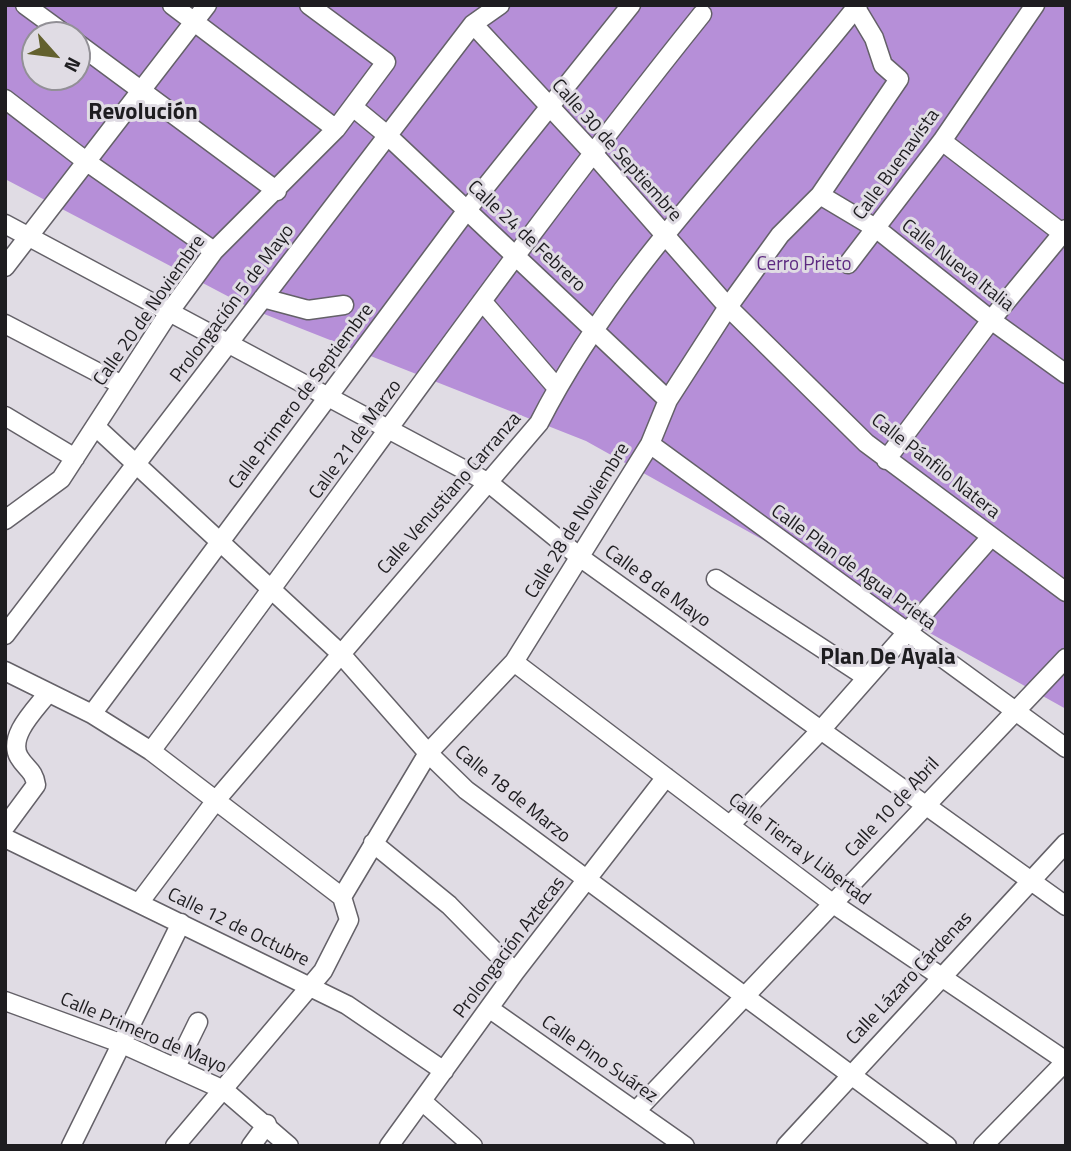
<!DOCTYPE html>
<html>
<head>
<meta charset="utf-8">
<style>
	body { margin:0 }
	#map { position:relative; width:1071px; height:1151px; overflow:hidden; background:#e0dce4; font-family:"Titillium Web",sans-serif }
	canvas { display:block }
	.frame { position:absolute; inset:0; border:7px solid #1e1d20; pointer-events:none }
	.north { position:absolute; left:21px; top:21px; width:70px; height:70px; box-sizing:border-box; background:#e0dce4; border:2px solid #929096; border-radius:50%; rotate:118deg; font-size:19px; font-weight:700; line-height:28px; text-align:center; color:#1e1d20 }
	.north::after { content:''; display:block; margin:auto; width:24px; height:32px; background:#63612e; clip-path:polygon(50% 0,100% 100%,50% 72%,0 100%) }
</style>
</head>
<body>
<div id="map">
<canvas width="1071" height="1151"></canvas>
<div class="frame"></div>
<div class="north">N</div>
</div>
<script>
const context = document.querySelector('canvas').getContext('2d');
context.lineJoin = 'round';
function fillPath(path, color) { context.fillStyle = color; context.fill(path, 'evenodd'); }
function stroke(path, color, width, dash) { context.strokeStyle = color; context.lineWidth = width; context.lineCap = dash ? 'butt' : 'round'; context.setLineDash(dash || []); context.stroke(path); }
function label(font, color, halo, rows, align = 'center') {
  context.font = font + ' "Titillium Web",sans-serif'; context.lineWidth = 6; context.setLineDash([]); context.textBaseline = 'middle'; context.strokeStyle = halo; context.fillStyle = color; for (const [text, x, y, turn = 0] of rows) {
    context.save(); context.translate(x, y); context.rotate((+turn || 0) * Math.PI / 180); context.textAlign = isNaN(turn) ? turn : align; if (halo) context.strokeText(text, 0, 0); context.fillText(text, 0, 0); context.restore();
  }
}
fillPath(new Path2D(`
	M5,5H1066V709L586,441L254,310L5,179ZM35,35H77V77H35Z`), '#b68fd8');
const minor = new Path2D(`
	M25,5L66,35
	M172,5L336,129
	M473,24L592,152L728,307L866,443L1066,592
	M77,43L277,191
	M5,99L87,162L214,251
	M353,107L387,135L668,400
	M942,141L1062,233
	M820,195L877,229L991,320L1066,374
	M5,224L489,483L581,558L1066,906
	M848,264L942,141L1035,5
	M5,267L207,5
	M263,298L308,310L344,305
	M482,301L557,388
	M5,324L122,385
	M5,416L75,458
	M96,427L340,653L428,753L466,790L947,1146
	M650,444L1066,748
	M886,460L991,320L1066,229
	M5,520L61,479L170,311L214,251L336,129L386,62L309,5
	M716,579L866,677
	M5,635L473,24L500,5
	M514,662L832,903L1066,1061L983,1146
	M5,671L92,714L151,751L342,897
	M92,714L467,210L631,5
	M151,751C336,506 510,253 702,14
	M730,825L820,731L991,537
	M5,827L36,785C34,770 26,769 19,757C7,736 36,709 48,693
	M5,838L347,1005L444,1071
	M373,843L449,905L515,972
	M139,903L217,799L539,423C617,269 751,141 858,5
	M5,1001L120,1043L224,1090L289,1146
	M490,1009L685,1146
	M176,1067L198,1022
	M422,1101L473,1146
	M636,1111L1066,658
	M71,1146L181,923
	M175,1146L323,971L349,920L342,897L428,753L514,662L650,444L668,400L728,307L780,235L820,195L899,79L883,65L874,38L856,8
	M251,1146L267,1124
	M389,1146L515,972L666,777
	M786,1146L1066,843`);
stroke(minor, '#646168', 21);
stroke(minor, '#fff', 18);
label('19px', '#1e1d20', '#e0dce4', [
	["Calle 30 de Septiembre",616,151,48],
	["Calle Buenavista",897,165,-54],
	["Calle 24 de Febrero",526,237,43],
	["Calle Nueva Italia",957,266,38],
	["Prolongación 5 de Mayo",233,304,-53],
	["Calle 20 de Noviembre",150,311,-55],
	["Calle Primero de Septiembre",302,397,-53],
	["Calle 21 de Marzo",356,440,-54],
	["Calle Pánfilo Natera",935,467,38],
	["Calle Venustiano Carranza",450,494,-49],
	["Calle 28 de Noviembre",578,521,-58],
	["Calle Plan de Agua Prieta",853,568,36],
	["Calle 8 de Mayo",657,587,36],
	["Calle 18 de Marzo",512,795,39],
	["Calle 10 de Abril",893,808,-47],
	["Calle Tierra y Libertad",799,850,37],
	["Calle 12 de Octubre",238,928,26],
	["Prolongación Aztecas",510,948,-53],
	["Calle Lázaro Cárdenas",910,979,-47],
	["Calle Primero de Mayo",143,1034,23],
	["Calle Pino Suárez",599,1060,35]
]);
label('19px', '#5d2a81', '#e0dce4', [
	["Cerro Prieto",804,265]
]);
label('bold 23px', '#1e1d20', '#e0dce4', [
	["Revolución",143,113],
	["Plan De Ayala",888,658]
]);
</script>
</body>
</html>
